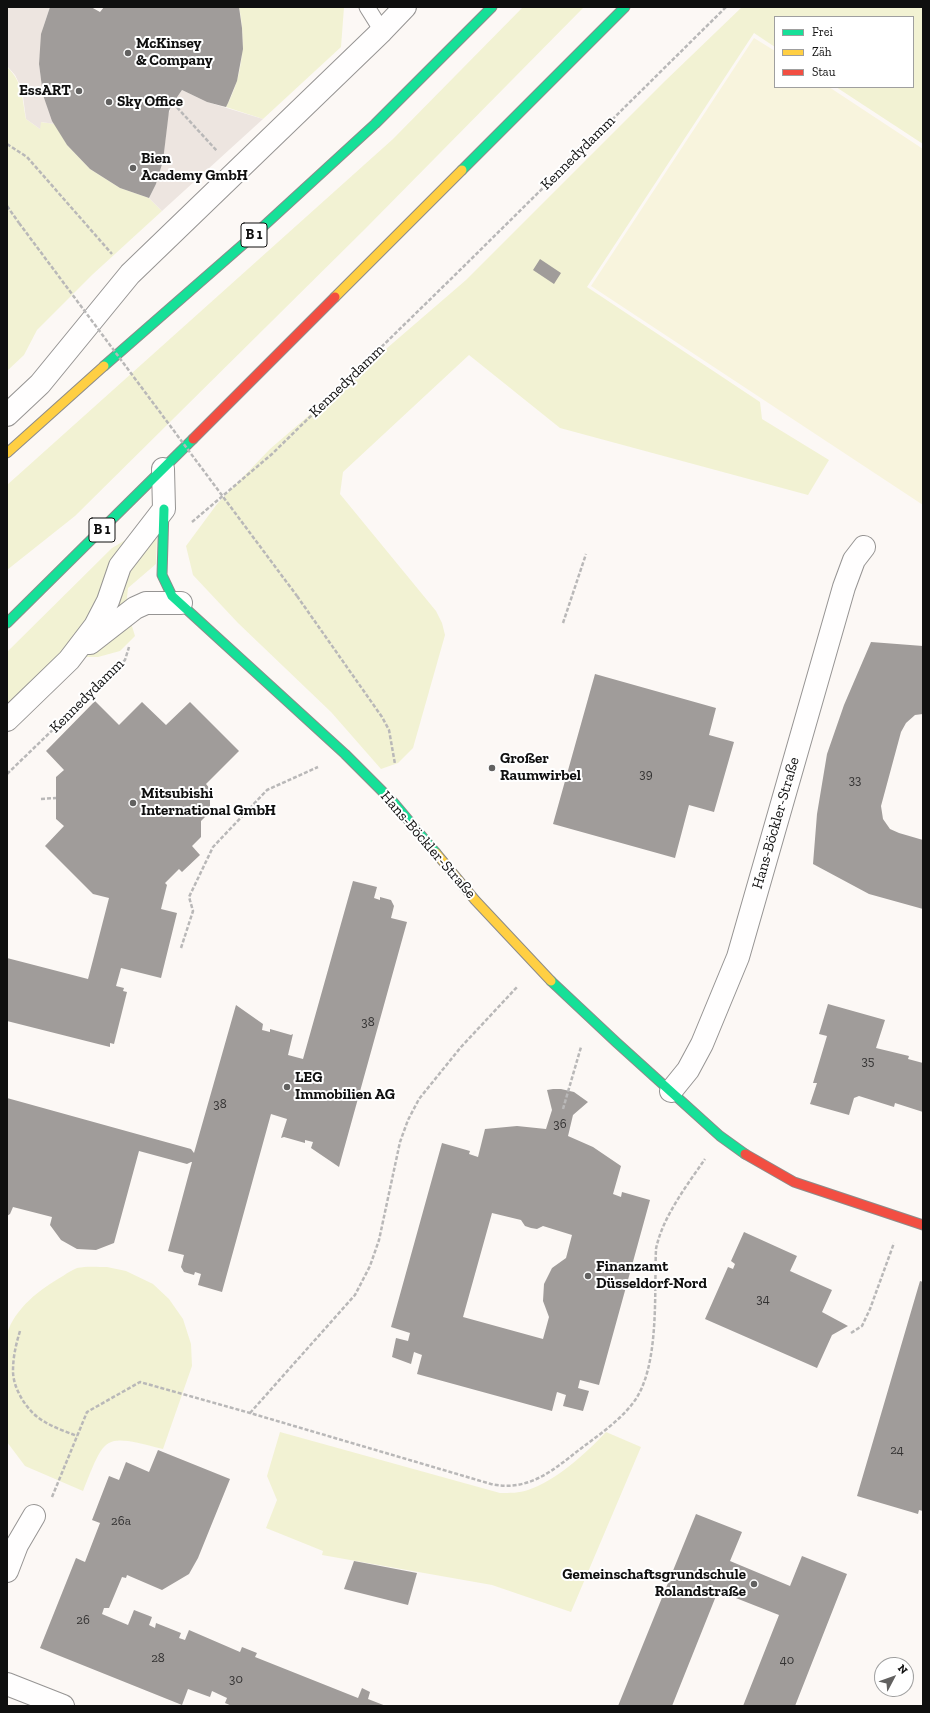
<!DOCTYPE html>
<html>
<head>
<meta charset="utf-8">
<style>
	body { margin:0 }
	#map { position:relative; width:930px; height:1713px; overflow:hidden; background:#fcf8f5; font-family:"Zilla Slab",serif }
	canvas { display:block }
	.frame { position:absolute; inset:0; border:8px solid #0f0f0f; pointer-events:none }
	.legend { position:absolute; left:774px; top:16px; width:140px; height:72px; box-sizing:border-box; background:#fff; border:1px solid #9f9f9f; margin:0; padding:5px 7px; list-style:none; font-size:12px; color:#0f0f0f }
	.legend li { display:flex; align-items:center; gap:8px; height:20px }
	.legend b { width:20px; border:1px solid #9f9f9f }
	.north { position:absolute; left:874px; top:1657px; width:40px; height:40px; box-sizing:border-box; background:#fff; border:1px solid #9f9f9f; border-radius:50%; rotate:49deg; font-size:11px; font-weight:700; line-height:16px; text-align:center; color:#0f0f0f }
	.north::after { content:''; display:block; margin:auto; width:14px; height:18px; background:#626160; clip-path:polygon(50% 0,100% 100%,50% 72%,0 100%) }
</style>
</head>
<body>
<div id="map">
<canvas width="930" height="1713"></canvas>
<div class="frame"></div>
<ul class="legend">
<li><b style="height:5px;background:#16e098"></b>Frei</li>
<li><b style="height:5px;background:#ffcf43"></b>Zäh</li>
<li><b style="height:5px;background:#f24e42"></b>Stau</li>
</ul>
<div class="north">N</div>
</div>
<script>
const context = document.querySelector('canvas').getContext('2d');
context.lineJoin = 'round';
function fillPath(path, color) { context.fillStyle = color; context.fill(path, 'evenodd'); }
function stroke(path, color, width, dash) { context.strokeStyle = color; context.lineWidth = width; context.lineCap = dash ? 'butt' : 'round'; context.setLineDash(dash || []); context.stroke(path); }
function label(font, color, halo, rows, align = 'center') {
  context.font = font + ' "Zilla Slab",serif'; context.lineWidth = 4; context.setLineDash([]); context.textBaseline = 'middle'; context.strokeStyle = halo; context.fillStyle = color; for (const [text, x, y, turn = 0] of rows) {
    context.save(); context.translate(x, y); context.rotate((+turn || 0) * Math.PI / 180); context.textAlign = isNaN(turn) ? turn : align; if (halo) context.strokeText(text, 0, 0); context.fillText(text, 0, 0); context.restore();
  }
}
fillPath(new Path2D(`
	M239,7H344L341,47L263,119L226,107C243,76 246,41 239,7Z
	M523,7H584L365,229L75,516L7,570V485L393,139Z
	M742,7H923V144L836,87H913V17H775V47L754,33L587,287L760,402L762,419L829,460L808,495L560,428L469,355L343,472L340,494L436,611L442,623L445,635L413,748L398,763L381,769L331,712L238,623L193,575L186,546L217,504L270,449L466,280L665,81Z
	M7,67C23,82 22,98 26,119L40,129V122L55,124L67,145L90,169L120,188L149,198L162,211L92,275L37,330L24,355L7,371Z
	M137,533L157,536L156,564L128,588L126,607L135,636L120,651L98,657H62L7,710V652L112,548Z
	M107,1267L126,1271L153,1284L169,1299L183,1319L191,1344L192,1366L163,1449C103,1434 106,1434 83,1491L25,1466L7,1442V1334C15,1308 40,1289 63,1276C67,1273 72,1270 77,1268C86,1266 98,1267 107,1267Z
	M280,1432L500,1493C510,1493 519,1493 528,1490C556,1481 586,1453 606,1432L641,1447L571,1612L492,1585L322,1555L323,1551L266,1528L277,1500L267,1476Z`), '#f2f2d3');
fillPath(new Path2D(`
	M754,38L775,51V87H829L923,149V505L591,286Z`), '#f8f4dd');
fillPath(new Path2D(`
	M7,7H50L43,28L39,64L43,95L55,124L41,122L40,129L26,119L22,89L15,75L7,66Z
	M182,90L207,102L263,119L162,211L149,198L156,184L163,161L168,115L173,103Z`), '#ede5e0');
fillPath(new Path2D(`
	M50,7H91L100,12L104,7H239L242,28L243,49L237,81L228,103L226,107L222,106L207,102L182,90L173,103L169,111L163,161L156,184L149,198L120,188L90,169L67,145L52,121L43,95L39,64L41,34Z
	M540,259L561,273L554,284L533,270Z
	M871,642L923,646V714L915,715L906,723L901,732L881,806L883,819L890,829L899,833L923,840V909L869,894L813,864L817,814L827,754L844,705Z
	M595,674L716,708L709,735L734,742L714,812L689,805L675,858L553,824Z
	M95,701L119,725L142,702L166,725L190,702L239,751L206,784L210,789V809L206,813L207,815L201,821V837L192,846L200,855L182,872L179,869L165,883L167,885L161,909L177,913L161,978L121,968L116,986L124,988L123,991L127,992L114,1044L110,1043V1047L7,1021V958L88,979L93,960L109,898L93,894L45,846L64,826L56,819V777L64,770L46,751Z
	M353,881L377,887L374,898L380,900V897L391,900L394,906L391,918L407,922L339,1167L311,1148L313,1142L305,1140V1143L284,1137L281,1138L287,1119L271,1114L222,1292L198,1285L201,1274L195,1272L194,1275L184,1272L181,1267L184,1255L168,1251L192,1162H191L187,1164L139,1151L114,1243L96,1250L77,1249L61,1240L50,1225L52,1217L13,1207L10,1214L7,1216V1098L191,1149L194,1153L236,1005L263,1024L262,1030L270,1032V1029L291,1035L293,1034L288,1055L303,1059Z
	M828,1004L885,1020L876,1048L909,1056L908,1059L923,1063V1112L895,1103L894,1107L859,1096L854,1098L849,1115L810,1104L817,1083H813L827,1036L819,1034Z
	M553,1089H561L574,1092L588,1102L573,1115L568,1136L593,1147L621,1166L613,1194L621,1197L622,1192L650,1200L599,1385L580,1380L578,1388L589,1391L583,1411L563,1406L566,1395L557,1392L552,1411L417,1374L422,1355L414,1352L411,1364L392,1357L396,1338L408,1341L410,1333L391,1327L442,1143L470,1151L469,1154L478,1157L485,1129L517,1126L546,1129L552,1110L547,1090ZM492,1213L521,1220L525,1226L531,1228L537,1229L543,1226L572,1235L566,1258L552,1268L544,1284L543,1301L549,1317L543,1339L463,1317Z
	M744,1232L797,1256L790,1271L832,1290L822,1312L848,1326L832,1335L817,1368L705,1319L728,1267L733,1269L735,1264L731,1261Z
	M920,1281L923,1282V1511L919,1510L918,1514L857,1496Z
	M158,1450L230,1479L198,1558L189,1574L162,1590L127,1575L126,1578L122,1577L109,1608H104L102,1614L128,1625L134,1610L152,1617L149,1625L155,1628L156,1623L181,1633L179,1638L185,1640L189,1630L240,1652L242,1647L257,1653L255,1657L358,1698L362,1688L370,1692L368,1699L386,1706H232L225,1703L227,1698L212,1691L210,1697L188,1689L182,1705L40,1648L76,1558L85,1562L100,1523L92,1520L109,1476L119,1480L126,1462L149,1472Z
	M696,1514L742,1532L730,1561L790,1586L802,1556L847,1574L795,1706H743L779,1615L718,1591L672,1706H618Z
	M354,1561L417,1573L408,1605L344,1589Z`), '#a09c9a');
const lane = new Path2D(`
	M367,7L382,31`);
const street = new Path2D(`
	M7,415L40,384L130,274L382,31L405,7
	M90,643L135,608L146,603H181
	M7,720L69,660L95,626L108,601L120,566L164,509L163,469
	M671,1091L688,1070L702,1044L738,957L844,587L854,560L864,547
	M7,1571L17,1545L34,1516
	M7,1684L63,1706`);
const fast = new Path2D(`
	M462,170L625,7
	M104,366L255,234L375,124L492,7
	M164,509L162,575L172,596L345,754L394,803L436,853
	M7,623L193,439
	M551,981L616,1042L720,1136L745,1154`);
const slow = new Path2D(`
	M335,297L462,170
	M7,453L104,366
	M436,853L475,900L551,981`);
const jam = new Path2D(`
	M193,439L335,297
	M745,1154L794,1182L923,1225`);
stroke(lane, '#969493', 17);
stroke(street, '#969493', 24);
stroke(fast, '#8c8b89', 11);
stroke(slow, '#8c8b89', 11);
stroke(jam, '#8c8b89', 11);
stroke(new Path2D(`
	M173,103L217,151
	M7,144L27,157L112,254
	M7,206L19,223
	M192,522L272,454L457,273L726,7
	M297,596L382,717L389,730L395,764
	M563,623L586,554
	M7,774L125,660L129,647
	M41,799L56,798
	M181,948L193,911L189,897L213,847L267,790L318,767
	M563,1109L581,1047
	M20,1331C16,1344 13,1357 13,1371C13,1390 29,1414 45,1422C55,1428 67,1432 77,1436
	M851,1333L862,1326L870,1309L894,1243
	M250,1413L355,1295L370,1266L379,1240L400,1142L408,1120L419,1099L461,1047L518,986
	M52,1497L87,1412L140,1382L250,1413L491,1484C523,1491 546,1476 570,1457C591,1440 616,1425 633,1403C660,1368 654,1293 656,1249C662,1218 687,1185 705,1159`), '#b9b8b8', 2.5, [4, 2]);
stroke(lane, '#fffefe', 15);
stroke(street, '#fffefe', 22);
stroke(fast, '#16e098', 9);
stroke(slow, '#ffcf43', 9);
stroke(jam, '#f24e42', 9);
stroke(new Path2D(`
	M19,223L297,596`), '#b9b8b8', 2.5, [4, 2]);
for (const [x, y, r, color] of [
	[128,53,4,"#626160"],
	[79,91,4,"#626160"],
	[109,102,4,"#626160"],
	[133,168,4,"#626160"],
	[492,768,4,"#626160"],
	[133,803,4,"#626160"],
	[287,1087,4,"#626160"],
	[588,1276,4,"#626160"],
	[754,1584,4,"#626160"]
]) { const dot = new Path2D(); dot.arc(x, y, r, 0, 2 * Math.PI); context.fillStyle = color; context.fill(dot); stroke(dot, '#fff', 1.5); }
label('13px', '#333232', null, [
	["39",646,774],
	["33",855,780],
	["38",368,1022],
	["35",868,1061],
	["38",220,1104],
	["36",560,1124],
	["34",763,1299],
	["24",897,1450],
	["26a",121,1521],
	["26",83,1620],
	["28",158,1658],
	["40",787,1660],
	["30",236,1679]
]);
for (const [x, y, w] of [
	[254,235,26],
	[102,530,26]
]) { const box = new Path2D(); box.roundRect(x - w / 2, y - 12, w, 24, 3); context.fillStyle = '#fff'; context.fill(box); stroke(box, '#0f0f0f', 1); }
label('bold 14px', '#0f0f0f', null, [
	["B 1",254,235],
	["B 1",102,530]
]);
label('bold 15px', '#0f0f0f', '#fff', [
	["McKinsey",136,44],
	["& Company",136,61],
	["EssART",71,91,"right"],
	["Sky Office",117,102],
	["Bien",141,159],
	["Academy GmbH",141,176],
	["Großer",500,759],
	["Raumwirbel",500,776],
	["Mitsubishi",141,794],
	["International GmbH",141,811],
	["LEG",295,1078],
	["Immobilien AG",295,1095],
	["Finanzamt",596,1267],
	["Düsseldorf-Nord",596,1284],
	["Gemeinschaftsgrundschule",746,1575,"right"],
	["Rolandstraße",746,1592,"right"]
], 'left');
label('15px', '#0f0f0f', '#fff', [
	["Kennedydamm",578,153,-45],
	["Kennedydamm",347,381,-44],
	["Kennedydamm",87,696,-45],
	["Hans-Böckler-Straße",776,823,-74],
	["Hans-Böckler-Straße",428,845,49]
]);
</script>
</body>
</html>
